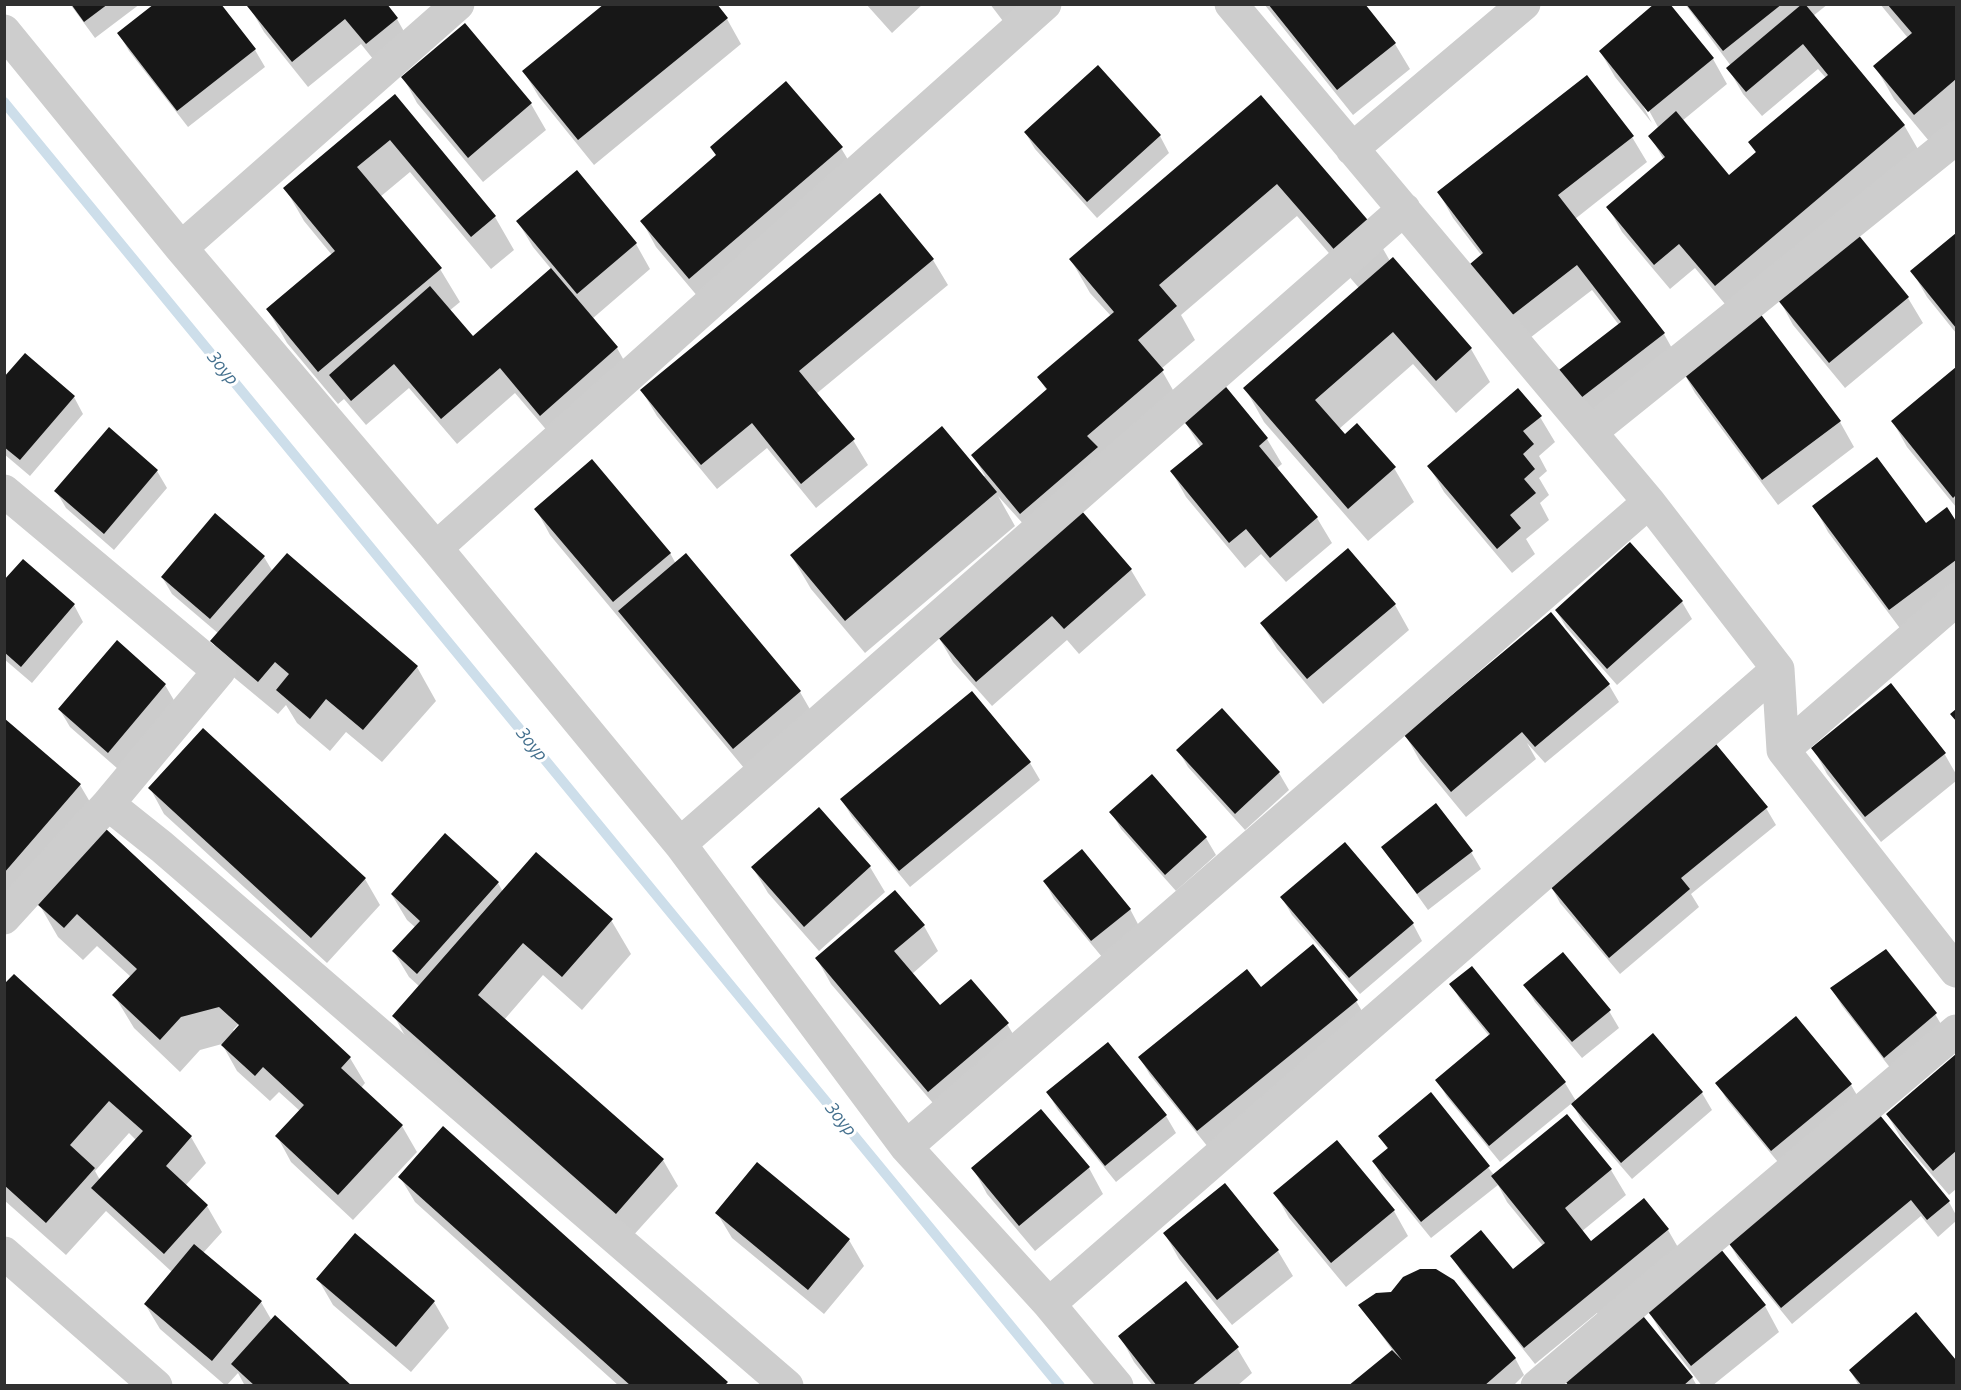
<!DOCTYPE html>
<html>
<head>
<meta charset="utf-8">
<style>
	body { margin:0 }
	#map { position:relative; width:1961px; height:1390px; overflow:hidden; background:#fff; font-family:Ubuntu,sans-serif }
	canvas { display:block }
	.frame { position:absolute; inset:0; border:6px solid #303030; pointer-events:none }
</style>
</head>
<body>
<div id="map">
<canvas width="1961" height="1390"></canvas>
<div class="frame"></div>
</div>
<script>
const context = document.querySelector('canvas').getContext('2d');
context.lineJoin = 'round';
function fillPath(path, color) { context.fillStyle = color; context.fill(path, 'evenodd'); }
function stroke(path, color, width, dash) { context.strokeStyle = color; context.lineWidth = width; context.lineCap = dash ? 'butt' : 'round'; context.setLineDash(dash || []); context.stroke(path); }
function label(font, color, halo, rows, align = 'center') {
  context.font = font + ' Ubuntu,sans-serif'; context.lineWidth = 6; context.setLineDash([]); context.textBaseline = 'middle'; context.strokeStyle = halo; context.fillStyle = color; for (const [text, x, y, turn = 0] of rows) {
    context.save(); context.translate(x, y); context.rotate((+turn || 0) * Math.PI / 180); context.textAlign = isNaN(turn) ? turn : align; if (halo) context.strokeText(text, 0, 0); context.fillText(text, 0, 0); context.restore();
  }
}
fillPath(new Path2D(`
	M70,4H140L95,38Z
	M866,4H923L892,33Z
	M990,4H1039L1009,29Z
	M1264,4H1363L1395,44L1410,69L1353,115Z
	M1685,4H1828L1813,16L1904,125L1919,151L1730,310L1695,268L1670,289L1622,232L1608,207L1664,160L1650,136L1658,127L1646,105L1643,106L1652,123L1615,77L1600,51L1713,59L1727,84L1682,121L1729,177L1756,153L1750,143L1826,78L1818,69L1762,116L1743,94L1728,68L1731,66Z
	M1880,4H1956V128L1934,147L1894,99L1875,66L1908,38Z
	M249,6L397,19L411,44L381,69L361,44L308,87L264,32Z
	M727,19L741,44L594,165L539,97L524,72Z
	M465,25L531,104L546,130L483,182L417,103L403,77Z
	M119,34L255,50L265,67L188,127L129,51Z
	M395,96L495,217L514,250L491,269L410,172L380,197L440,269L460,302L449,311L473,338L552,270L533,247L518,222L636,244L650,269L592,319L617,348L631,373L555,440L515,393L457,444L409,388L366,425L344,399L338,404L287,343L268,310L332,255L304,221L285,188Z
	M1261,97L1370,226L1390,261L1392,259L1471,349L1490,382L1456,413L1413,364L1339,429L1344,436L1394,468L1414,502L1368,541L1264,422L1245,388L1359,288L1297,216L1181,315L1195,340L1161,369L1177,397L1036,538L998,496L1015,526L865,653L811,589L791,555L985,476L973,455L1047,391L1039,378L1111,316L1090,293L1071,260Z
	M1025,132L1160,136L1169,153L1097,218L1035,149Z
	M1632,137L1647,162L1575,219L1664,334L1678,359L1593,426L1572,399L1619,325L1592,290L1526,341L1482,256L1453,218L1439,193Z
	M841,148L856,173L704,304L656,247L642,221L717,156Z
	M880,195L933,260L948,285L816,394L853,440L868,465L816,508L767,448L717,489L657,416L642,391Z
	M1956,234V333L1927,297L1912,271Z
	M1856,235L1908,298L1923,323L1845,388L1793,325L1779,299Z
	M1681,368L1840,422L1854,447L1778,505L1695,393Z
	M1956,369V507L1907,447L1893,422Z
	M4,379L74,397L83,414L30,476L4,454Z
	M1182,417L1267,439L1282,464L1276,469L1317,518L1332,543L1286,582L1261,554L1245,568L1186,497L1172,472L1201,448Z
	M1540,417L1555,442L1539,456L1547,471L1539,478L1549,495L1540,503L1549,520L1526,539L1535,554L1512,573L1444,492L1429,466Z
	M157,471L167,488L114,550L66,508L56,491Z
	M1814,506L1926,525L1946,510L1956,524V597L1905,635L1828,532Z
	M536,509L670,553L676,564L686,556L800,692L815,718L749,774L550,535Z
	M1081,512L1131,570L1146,595L1079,654L1067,640L992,706L953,662L938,636Z
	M264,557L273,572L417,667L436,701L382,762L346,732L330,751L297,723L286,705L278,714L231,675L212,641L219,634L172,594L162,577Z
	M4,583L74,605L83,622L32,683L4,659Z
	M1682,602L1692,619L1617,685L1566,627L1556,610Z
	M1395,605L1409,630L1323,704L1277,649L1262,624Z
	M1551,615L1609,685L1619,702L1545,763L1527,743L1536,759L1466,817L1420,761L1406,736Z
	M117,643L165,685L175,702L118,769L70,727L60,710Z
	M972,693L1030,763L1040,780L910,887L852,817L842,800Z
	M4,720L80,785L90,802L4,901Z
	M203,730L365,879L380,905L327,963L164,814L150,788Z
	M1813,748L1944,753L1956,774V781L1881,842L1827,774Z
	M1178,750L1279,773L1289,790L1245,830L1188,767Z
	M1766,808L1776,825L1691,894L1699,907L1620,974L1560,903L1551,886Z
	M818,809L870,867L885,892L819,951L768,893L753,868Z
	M1111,812L1206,838L1216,855L1176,891L1121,829Z
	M106,831L350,1058L365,1083L361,1088L402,1126L417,1152L353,1220L291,1162L277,1136L300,1111L279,1092L270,1101L237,1071L222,1044L200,1050L180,1072L134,1028L114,995L131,977L97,946L83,960L58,937L39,904ZM267,993L235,1032L233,1030Z
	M1383,847L1471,852L1481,869L1428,910Z
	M1045,882L1130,909L1139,926L1102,957L1054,899Z
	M498,883L503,892L611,920L631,954L582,1010L543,975L504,1020L663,1160L678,1186L631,1238L413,1050L394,1016L420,987L409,977L394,952L416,928L407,920L392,895Z
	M1282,898L1413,924L1422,941L1360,994L1292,915Z
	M924,926L938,951L912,974L940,1008L1007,1024L1022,1049L944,1116L831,984L817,959Z
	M1471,968L1565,1083L1576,1101L1653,1035L1702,1093L1712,1110L1632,1179L1582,1121L1572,1103L1500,1162L1447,1097L1437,1080L1490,1037L1461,1001L1451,984Z
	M14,976L191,1137L206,1163L185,1186L207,1206L222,1232L203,1253L261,1302L272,1321L350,1386H245L238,1373L226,1386L160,1329L145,1304L172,1272L106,1211L66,1255L4,1200V986ZM129,1133L136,1140L100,1180L95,1171Z
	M1525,985L1609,1011L1619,1028L1582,1058L1535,1002Z
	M1260,989L1356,1001L1371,1026L1208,1147L1150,1075L1140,1058Z
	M1832,989L1935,1014L1945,1031L1895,1074L1842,1006Z
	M1956,1056V1189L1949,1195L1902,1140L1887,1114Z
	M1717,1083L1851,1085L1861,1102L1782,1167L1727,1100Z
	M1048,1093L1166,1116L1176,1133L1116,1182L1058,1110Z
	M1431,1094L1494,1175L1567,1116L1611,1170L1626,1195L1581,1232L1591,1243L1644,1200L1668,1230L1683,1256L1603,1320L1597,1313L1535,1364L1462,1273L1452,1256L1513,1271L1543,1246L1507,1202L1498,1185L1431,1238L1383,1179L1374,1162L1388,1150L1380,1136Z
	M1041,1111L1089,1168L1103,1194L1035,1251L987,1194L973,1168Z
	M1878,1116L1949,1202L1956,1215V1221L1938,1237L1921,1216L1792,1324L1738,1258L1728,1241Z
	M400,1177L727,1383L728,1386H619L415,1202Z
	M1275,1193L1394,1211L1408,1236L1346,1287L1289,1218Z
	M717,1213L849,1240L864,1266L824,1314L732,1238Z
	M1165,1234L1278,1251L1293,1276L1232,1325L1179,1259Z
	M1720,1250L1765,1306L1779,1332L1712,1386H1702L1662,1334L1647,1308Z
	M318,1279L434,1302L449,1328L411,1372L333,1305Z
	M1360,1305L1515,1358L1524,1375L1513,1386H1350L1393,1351Z
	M1916,1314L1956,1362V1386H1859L1850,1370Z
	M1120,1336L1237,1348L1252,1373L1237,1386H1153L1134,1362Z
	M1563,1376L1692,1377L1697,1386H1568Z`), '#0003');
stroke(new Path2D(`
	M4,102L1060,1386`), '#cddeea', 10);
fillPath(new Path2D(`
	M71,4H108L84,22Z
	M154,4H221L256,49L177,111L117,33Z
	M249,4H387L398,18L366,44L345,19L292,62L247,6Z
	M604,4H717L728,18L578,140L522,71Z
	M1268,4H1365L1396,43L1337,90Z
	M1654,4H1670L1714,58L1648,112L1599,51Z
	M1686,4H1782L1723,51Z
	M1802,4H1805L1905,125L1715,286L1679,244L1654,265L1606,207L1665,157L1648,136L1676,111L1729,175L1756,152L1748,142L1828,75L1803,44L1746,92L1726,68Z
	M1887,4H1956V79L1914,115L1873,66L1912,33Z
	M465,23L532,103L468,158L401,77Z
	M1098,65L1161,135L1087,202L1024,132Z
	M1587,75L1634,136L1558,195L1665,333L1577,401L1555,373L1621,322L1577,265L1510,317L1470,264L1483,253L1437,192Z
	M786,81L843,147L689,279L640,221L716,155L710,147Z
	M395,94L496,216L471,237L390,140L357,167L442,268L318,372L266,309L335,251L283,188Z
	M1261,95L1372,225L1338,254L1277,184L1159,285L1177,306L1138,340L1164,370L1087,436L1098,447L1020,514L971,455L1047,389L1037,377L1114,312L1069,259Z
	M577,170L637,243L577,294L516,221Z
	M880,193L934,259L799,371L855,439L801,484L752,423L701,465L640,390Z
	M1857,233L1909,297L1829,363L1777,299Z
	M1956,233V328L1910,271Z
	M1393,257L1472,348L1436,381L1393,332L1315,400L1345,434L1357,423L1396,467L1348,509L1243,388Z
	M551,268L618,347L540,416L500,368L441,419L394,364L351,401L329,375L430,286L473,336Z
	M1756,308L1841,421L1762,480L1679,367Z
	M25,353L75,396L20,460L4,447V377Z
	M1956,367V495L1953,498L1891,421Z
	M1222,382L1268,438L1259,446L1318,517L1270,558L1246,529L1229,543L1170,471L1203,444L1180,417Z
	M1518,388L1542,416L1523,431L1534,444L1523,454L1535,469L1524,479L1536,493L1510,515L1521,528L1497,549L1427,466Z
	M942,426L997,492L845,621L790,555Z
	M109,427L158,470L104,534L54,491Z
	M1877,457L1926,523L1947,507L1956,521V560L1889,610L1812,506Z
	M592,459L671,553L613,602L534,509Z
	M1081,510L1132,569L1064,629L1052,616L976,682L937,636Z
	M215,513L265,556L210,619L161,577Z
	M1630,542L1683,601L1607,669L1555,610Z
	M1348,548L1396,604L1307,679L1260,623Z
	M287,553L418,666L363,730L326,699L310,719L276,690L289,674L275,662L258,682L210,641Z
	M686,553L801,691L733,749L618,611Z
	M23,559L75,604L21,667L4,652V580Z
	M1551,612L1610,684L1535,747L1522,732L1451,792L1404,735Z
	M117,640L166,684L108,753L58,709Z
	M1891,683L1946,753L1865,817L1811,748Z
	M972,691L1031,762L899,871L840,799Z
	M1222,708L1280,772L1235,814L1176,750Z
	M1956,709V721L1950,714Z
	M4,718L81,784L4,873Z
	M203,728L366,878L311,938L148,788Z
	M1716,744L1768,807L1681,878L1690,889L1609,958L1549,885Z
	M1152,774L1207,837L1165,875L1109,812Z
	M1436,803L1473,851L1417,894L1381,847Z
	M819,807L871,866L804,927L751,867Z
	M106,829L351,1057L341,1068L403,1125L338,1195L275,1136L304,1105L263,1067L255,1076L221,1045L239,1025L219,1007L181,1017L160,1040L112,995L137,969L77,914L64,928L37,904Z
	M445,833L499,882L417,974L392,951L420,921L391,894Z
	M1345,842L1414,923L1349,978L1280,897Z
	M1082,849L1131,909L1091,941L1043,881Z
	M536,852L613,919L562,977L523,943L478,995L664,1159L616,1214L392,1016Z
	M895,890L925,925L894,951L940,1005L971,979L1009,1023L928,1092L815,958Z
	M1313,944L1358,1000L1197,1131L1138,1057L1247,969L1261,987Z
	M1886,949L1937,1013L1884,1058L1830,988Z
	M1563,952L1611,1010L1572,1042L1523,985Z
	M1472,966L1566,1082L1489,1146L1435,1080L1490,1034L1449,984Z
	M14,974L192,1136L166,1166L208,1205L164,1254L91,1188L143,1131L109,1101L70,1145L95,1168L46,1223L4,1185V984Z
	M1796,1016L1852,1084L1771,1151L1715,1083Z
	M1653,1033L1703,1092L1621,1163L1571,1104Z
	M1108,1042L1167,1115L1105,1166L1046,1092Z
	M1956,1054V1151L1933,1171L1886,1114Z
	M1431,1092L1490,1166L1421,1222L1372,1161L1388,1148L1378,1136Z
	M1041,1109L1090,1167L1019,1226L971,1168Z
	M1567,1114L1612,1169L1565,1208L1591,1241L1644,1198L1669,1229L1524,1348L1450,1256L1481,1230L1513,1269L1545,1243L1491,1176Z
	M1879,1114L1950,1201L1927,1220L1911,1200L1781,1308L1726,1240Z
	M443,1126L728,1382L724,1386H631L398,1177Z
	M1337,1140L1395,1210L1331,1263L1273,1193Z
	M757,1162L850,1239L808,1290L715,1213Z
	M1225,1183L1279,1250L1217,1300L1163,1233Z
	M355,1233L435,1301L396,1347L316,1279Z
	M194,1244L262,1301L212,1361L144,1304Z
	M1720,1248L1766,1305L1691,1366L1645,1308Z
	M1420,1269H1436L1454,1280L1516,1358L1484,1386H1348L1392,1350L1402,1360L1358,1305L1376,1293L1391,1292L1403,1277Z
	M1186,1281L1239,1347L1191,1386H1157L1118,1336Z
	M1639,1311L1693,1377L1683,1386H1569L1561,1376Z
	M1916,1312L1956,1360V1386H1862L1849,1370Z
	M275,1315L352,1386H255L231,1364Z`), '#171717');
stroke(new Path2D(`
	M1231,4L1649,502L1778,669L1783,750L1956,971
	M4,31L181,248L436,548L680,844L906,1147L1049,1304L1117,1386
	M1352,149L1524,4
	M181,248L458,4
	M1591,432L1956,138
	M4,491L219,671L108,804L4,918
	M436,548L1045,4
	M1783,750L1956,600
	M108,804L162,847L787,1386
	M680,844L1404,209
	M906,1147L1649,502
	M4,1253L156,1386
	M1049,1304L1778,669
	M1537,1386L1956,1031`), '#cdcdcd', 33);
label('italic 18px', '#436f8d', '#fff', [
	["Зоур",223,368,51],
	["Зоур",532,744,51],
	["Зоур",841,1119,51]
]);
</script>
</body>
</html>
